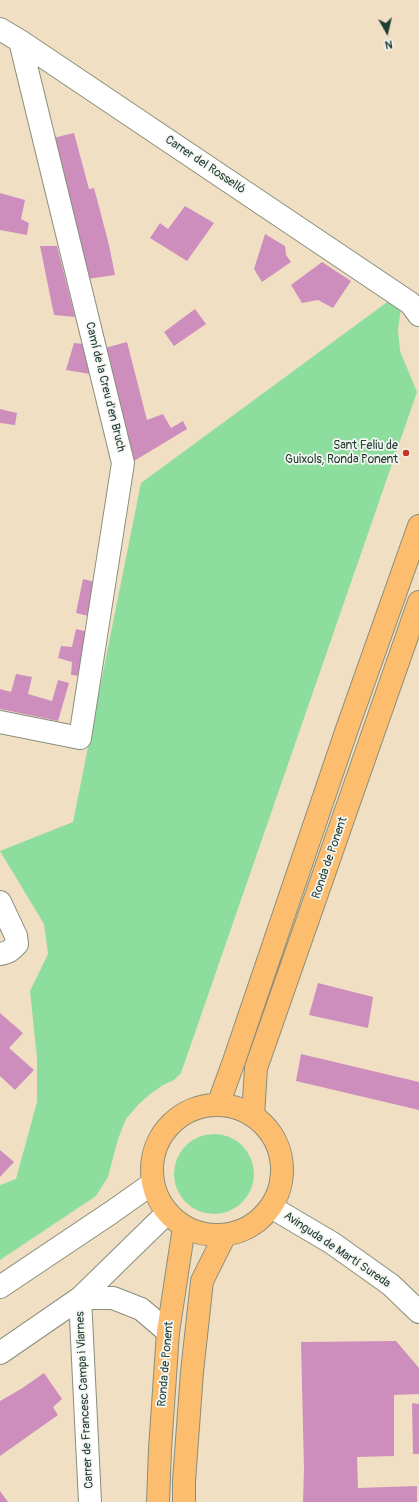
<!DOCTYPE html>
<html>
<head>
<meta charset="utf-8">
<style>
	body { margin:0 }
	#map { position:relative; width:419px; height:1502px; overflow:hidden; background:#f1dfc3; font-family:Pangolin,sans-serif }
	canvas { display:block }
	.north { position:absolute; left:367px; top:12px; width:40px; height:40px; -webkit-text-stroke:3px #f6f6f2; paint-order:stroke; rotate:172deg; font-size:11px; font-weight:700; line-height:16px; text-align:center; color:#1f3d34 }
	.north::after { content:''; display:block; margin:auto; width:14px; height:18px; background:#1f3d34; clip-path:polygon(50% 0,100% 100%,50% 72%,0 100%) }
</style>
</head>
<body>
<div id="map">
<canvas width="419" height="1502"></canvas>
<div class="north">N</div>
</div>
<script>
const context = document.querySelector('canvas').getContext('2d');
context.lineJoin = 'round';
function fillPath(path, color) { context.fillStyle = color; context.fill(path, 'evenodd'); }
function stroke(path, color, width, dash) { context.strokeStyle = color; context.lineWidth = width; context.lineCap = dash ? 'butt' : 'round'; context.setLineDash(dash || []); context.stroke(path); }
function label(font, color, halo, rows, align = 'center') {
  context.font = font + ' Pangolin,sans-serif'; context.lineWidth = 3.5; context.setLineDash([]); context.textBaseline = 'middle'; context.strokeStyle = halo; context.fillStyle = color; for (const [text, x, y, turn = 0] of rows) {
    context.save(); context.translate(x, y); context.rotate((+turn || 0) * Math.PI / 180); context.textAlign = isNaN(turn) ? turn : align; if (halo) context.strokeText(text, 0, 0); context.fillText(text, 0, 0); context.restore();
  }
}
fillPath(new Path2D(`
	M390,300L401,308L398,330L400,351L417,392L181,1073L174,1080L163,1085L149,1095L138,1105L126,1119L118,1139L108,1177L96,1196L0,1260V1185L16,1179L37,1102V1058L30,991L48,954L44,924L0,851L73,822L141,483Z
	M174 1174a40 40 0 1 1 80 0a40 40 0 1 1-80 0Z`), '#8dde9e');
fillPath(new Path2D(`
	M74,133L89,189L94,188L109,245L115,275L87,279L49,139Z
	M0,193L25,200L21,219L29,223L27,235L0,230Z
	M185,206L214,223L187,261L150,238L160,223L168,229Z
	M265,234L285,246L286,255L291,262L262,282L254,269Z
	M40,246H57L75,317L54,315Z
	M322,262L351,281L333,308L318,300L302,303L291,285Z
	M195,309L206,324L174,346L164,332Z
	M127,342L147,420L163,414L171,428L183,421L187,429L134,461L105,348Z
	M74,343L83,344L90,374L66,370Z
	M0,409L17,413L15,425L0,423Z
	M83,579L95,582L89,616L76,613Z
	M76,629L88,632L81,676L71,675L72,662L58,658L61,646L72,647Z
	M16,674L32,677L28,694L52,701L58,680L69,683L58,721L0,709V689L11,692Z
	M318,983L373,997L368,1028L309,1015Z
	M0,1013L23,1033L9,1048L34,1070L15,1090L0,1076Z
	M301,1054L419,1082V1110L296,1081Z
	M0,1150L14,1162L0,1177Z
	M396,1341L419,1368V1394L394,1395V1456L357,1457L358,1488L417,1486V1502H303L304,1469L301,1342Z
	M44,1373L62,1399L53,1407L58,1415L0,1456V1401L21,1389Z
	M412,1403L419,1404V1454H413Z
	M0,1491L8,1502H0Z`), '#cd8ebe');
const minor = new Path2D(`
	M0,29L20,41L410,303L419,315
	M0,722L80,738L123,463L20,41
	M0,902L16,936L17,944C12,950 8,953 0,954
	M271,1207L332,1243L391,1285L419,1312
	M0,1287L112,1212L153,1183
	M0,1353L80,1298L167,1213
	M90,1502L80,1298H113L141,1309L168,1332`);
const major = new Path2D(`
	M152 1170a65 65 0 1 1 130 0a65 65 0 1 1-130 0Z
	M218,1105L234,1061L347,729L419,526
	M253,1116L256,1068L419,602
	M158,1502L160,1449L168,1332L184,1227
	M184,1502V1481L192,1372L202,1281L225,1235`);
stroke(minor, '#888e7c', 24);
stroke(major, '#888e7c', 24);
stroke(minor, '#fff', 22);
stroke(major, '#fcbd6f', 22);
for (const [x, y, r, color] of [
	[406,453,4,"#c8321e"]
]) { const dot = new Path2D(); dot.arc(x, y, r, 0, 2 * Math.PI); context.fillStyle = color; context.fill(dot); stroke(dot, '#f6f6f2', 1.5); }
label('12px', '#1f3d34', '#f6f6f2', [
	["Carrer del Rosselló",205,165,34],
	["Camí de la Creu d'en Bruch",105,387,76],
	["Ronda de Ponent",330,858,-71],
	["Avinguda de Martí Sureda",337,1250,34],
	["Ronda de Ponent",166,1364,-85],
	["Carrer de Francesc Campa i Viarnes",85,1400,-93]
]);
label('12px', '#1f3d34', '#f6f6f2', [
	["Sant Feliu de",398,446],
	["Guixols, Ronda Ponent",398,460]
], 'right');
</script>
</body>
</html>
